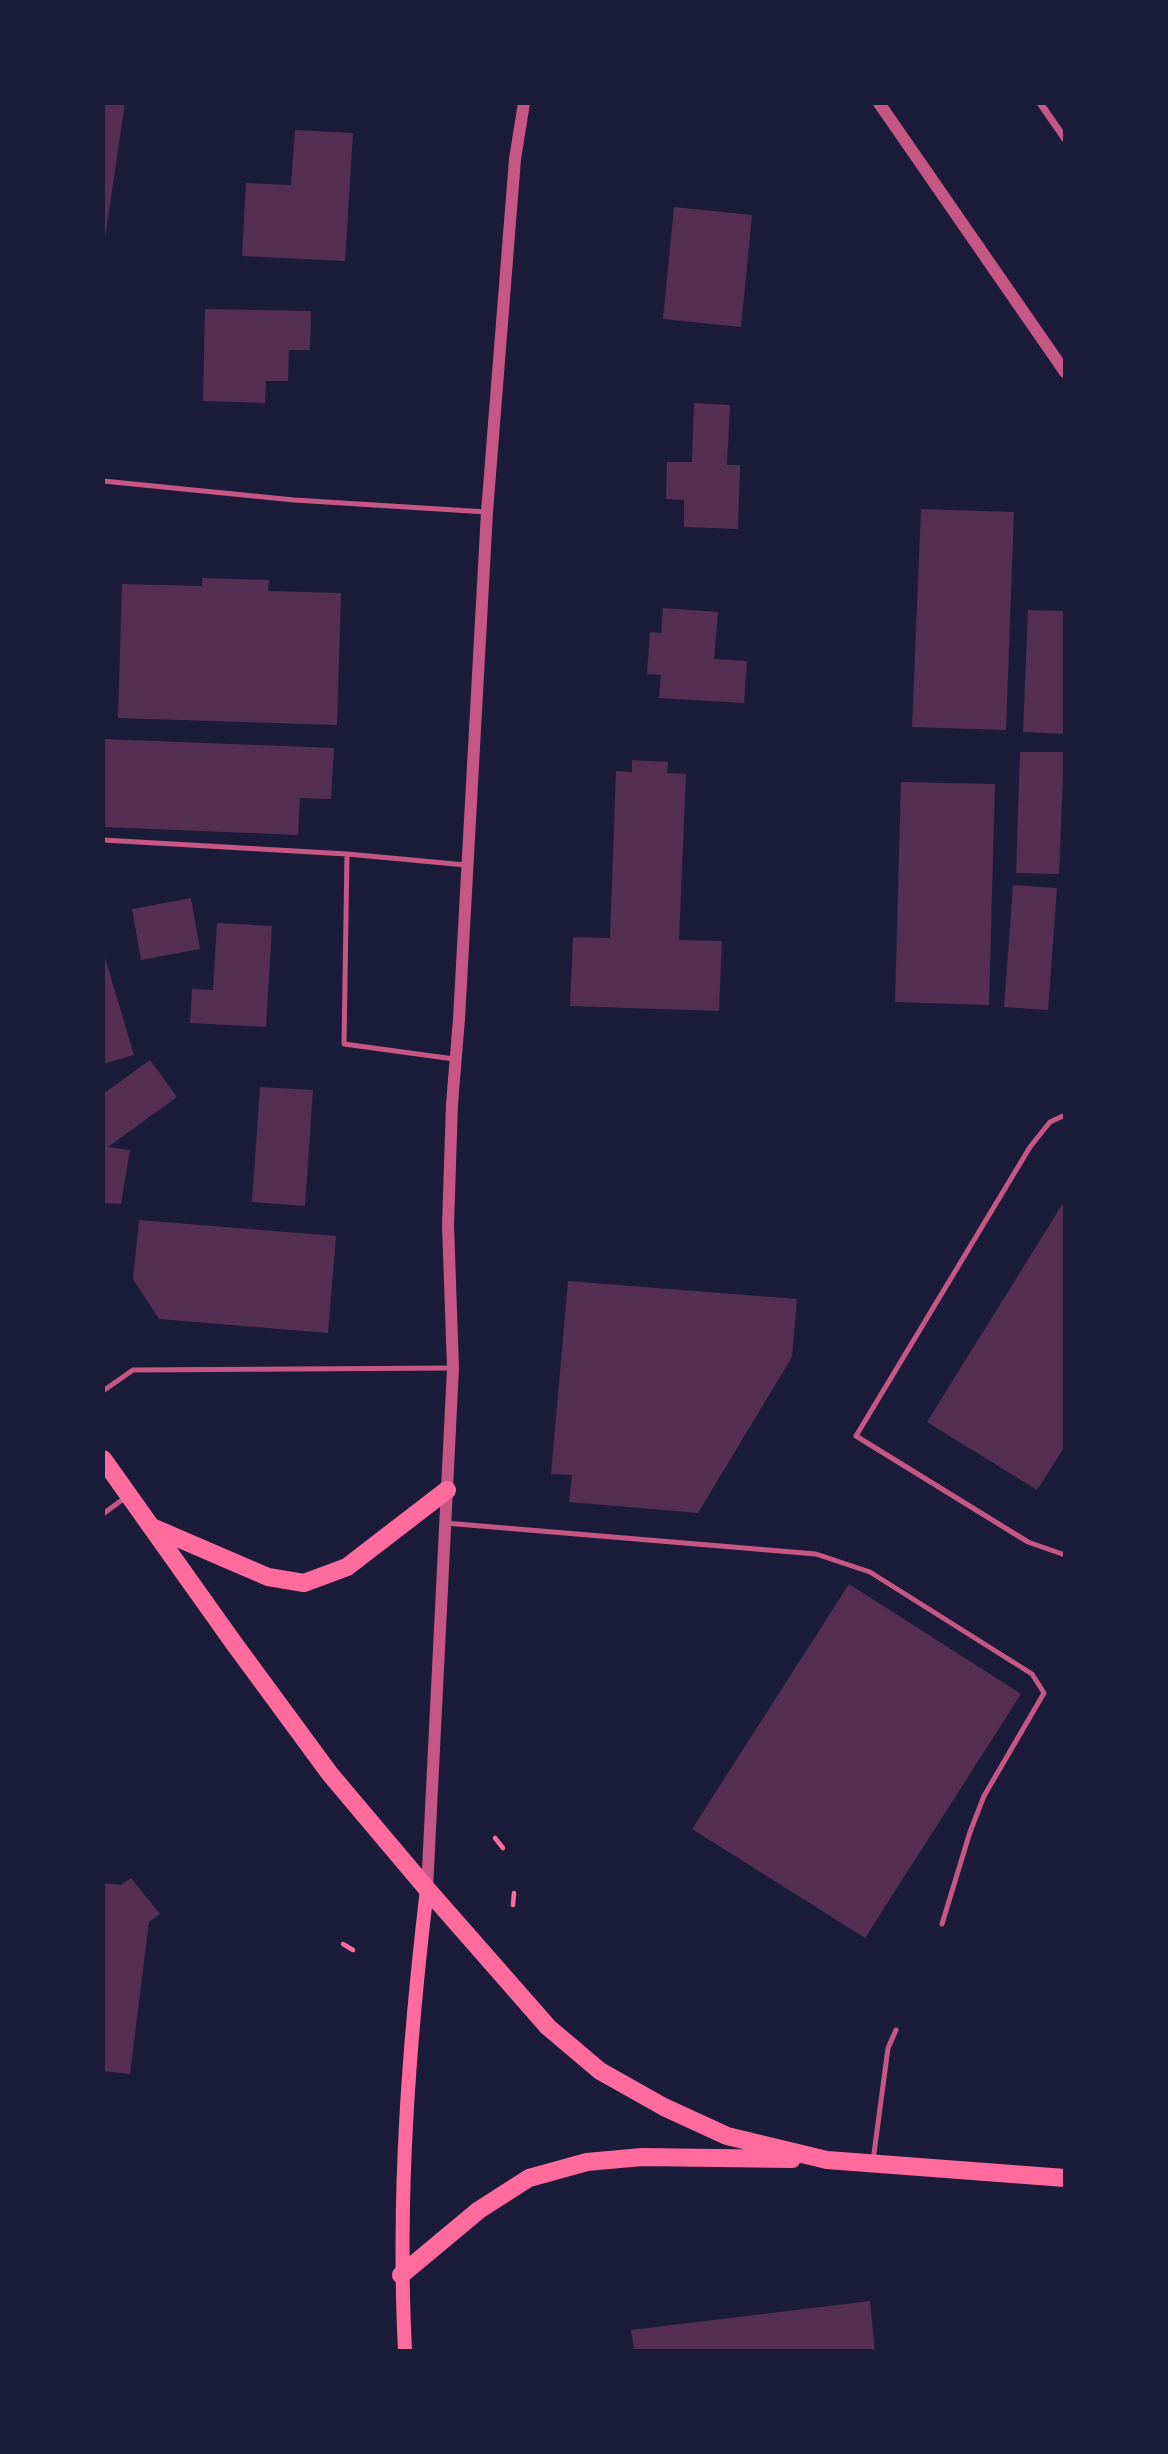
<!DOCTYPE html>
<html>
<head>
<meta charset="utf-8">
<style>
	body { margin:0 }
	#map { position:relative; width:1168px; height:2454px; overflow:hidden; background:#1b1b3a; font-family:"Nunito Sans",sans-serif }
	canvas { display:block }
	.frame { position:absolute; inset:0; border:105px solid #1b1b3a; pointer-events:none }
</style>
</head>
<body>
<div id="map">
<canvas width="1168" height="2454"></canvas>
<div class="frame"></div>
</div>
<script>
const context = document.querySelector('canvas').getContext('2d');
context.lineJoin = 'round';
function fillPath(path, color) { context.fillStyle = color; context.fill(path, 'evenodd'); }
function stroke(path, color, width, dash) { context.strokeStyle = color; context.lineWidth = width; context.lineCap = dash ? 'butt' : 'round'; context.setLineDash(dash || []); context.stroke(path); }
fillPath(new Path2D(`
	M103,103H125L105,238H103Z
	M295,130L353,133L345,261L242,256L246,183L291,185Z
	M674,207L752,215L741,327L663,319Z
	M205,309L311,311L310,350H289L288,381H266L265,403L203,401Z
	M694,403L730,405L727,465H740L738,529L684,527V500L666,499L667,462H692Z
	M921,509L1014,512L1006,730L912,727Z
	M202,578L269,580L268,591L341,593L337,725L118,718L122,584L202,586Z
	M663,608L718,612L714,659L747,661L744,703L659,698L661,675L647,674L650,632L661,633Z
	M1028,610L1065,611V734L1023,732Z
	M103,739L334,748L331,799L300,798L298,835L103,827Z
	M1020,752H1064L1059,874L1016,873Z
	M632,760L668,762L667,773L686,774L679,940L722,941L719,1011L570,1006L573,937L610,938L616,771L632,772Z
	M901,782L995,784L989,1005L895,1002Z
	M1013,885L1057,888L1048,1010L1004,1007Z
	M191,898L200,949L141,960L132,909Z
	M217,923L272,926L266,1027L190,1023L192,989L213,990Z
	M103,951L134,1055L103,1064Z
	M150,1060L177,1097L108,1147L130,1150L121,1204L103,1203V1094Z
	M260,1087L313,1090L305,1206L252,1202Z
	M1065,1200V1446L1037,1490L927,1422Z
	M139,1220L336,1236L328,1333L159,1319L133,1279Z
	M568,1281L797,1299L792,1357L698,1513L569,1502L572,1475L551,1474Z
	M849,1584L1021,1694L865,1938L692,1829Z
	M131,1878L160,1914L149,1922L130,2074L103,2071V1883L121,1885Z
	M870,2301L875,2351H634L631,2330Z`), '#542f53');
stroke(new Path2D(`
	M495,1838L503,1848
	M513,1905L514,1893
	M343,1944L353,1950`), '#ff6b9d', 4.5);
stroke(new Path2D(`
	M103,481L294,500L487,512
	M103,840L347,854L466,865
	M347,854L344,1044L454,1059
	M1065,1115L1050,1122L1030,1147L856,1436L1028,1542L1065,1555
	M103,1391L133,1370L453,1368
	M103,1514L126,1497
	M445,1523L816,1554L870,1572L1032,1674L1044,1693L984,1796L970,1832L942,1924
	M873,2161L888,2048L896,2030`), '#c65784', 5);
stroke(new Path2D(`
	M1040,103L1065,139`), '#c65784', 7);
stroke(new Path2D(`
	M879,103L1065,372
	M427,1889L453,1368L448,1225L452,1104L459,1019L487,512L515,159L524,103`), '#c65784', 12);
stroke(new Path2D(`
	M405,2351C397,2197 409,2042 427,1889`), '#ff6b9d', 14);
stroke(new Path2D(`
	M103,1459L233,1642L330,1774L427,1889L548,2027L600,2071L664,2107L727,2136L827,2160L1065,2178
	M152,1527L268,1577L304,1583L347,1567L447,1490
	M401,2275L479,2210L529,2178L587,2162L642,2157L792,2159`), '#ff6b9d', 18);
</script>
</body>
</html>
